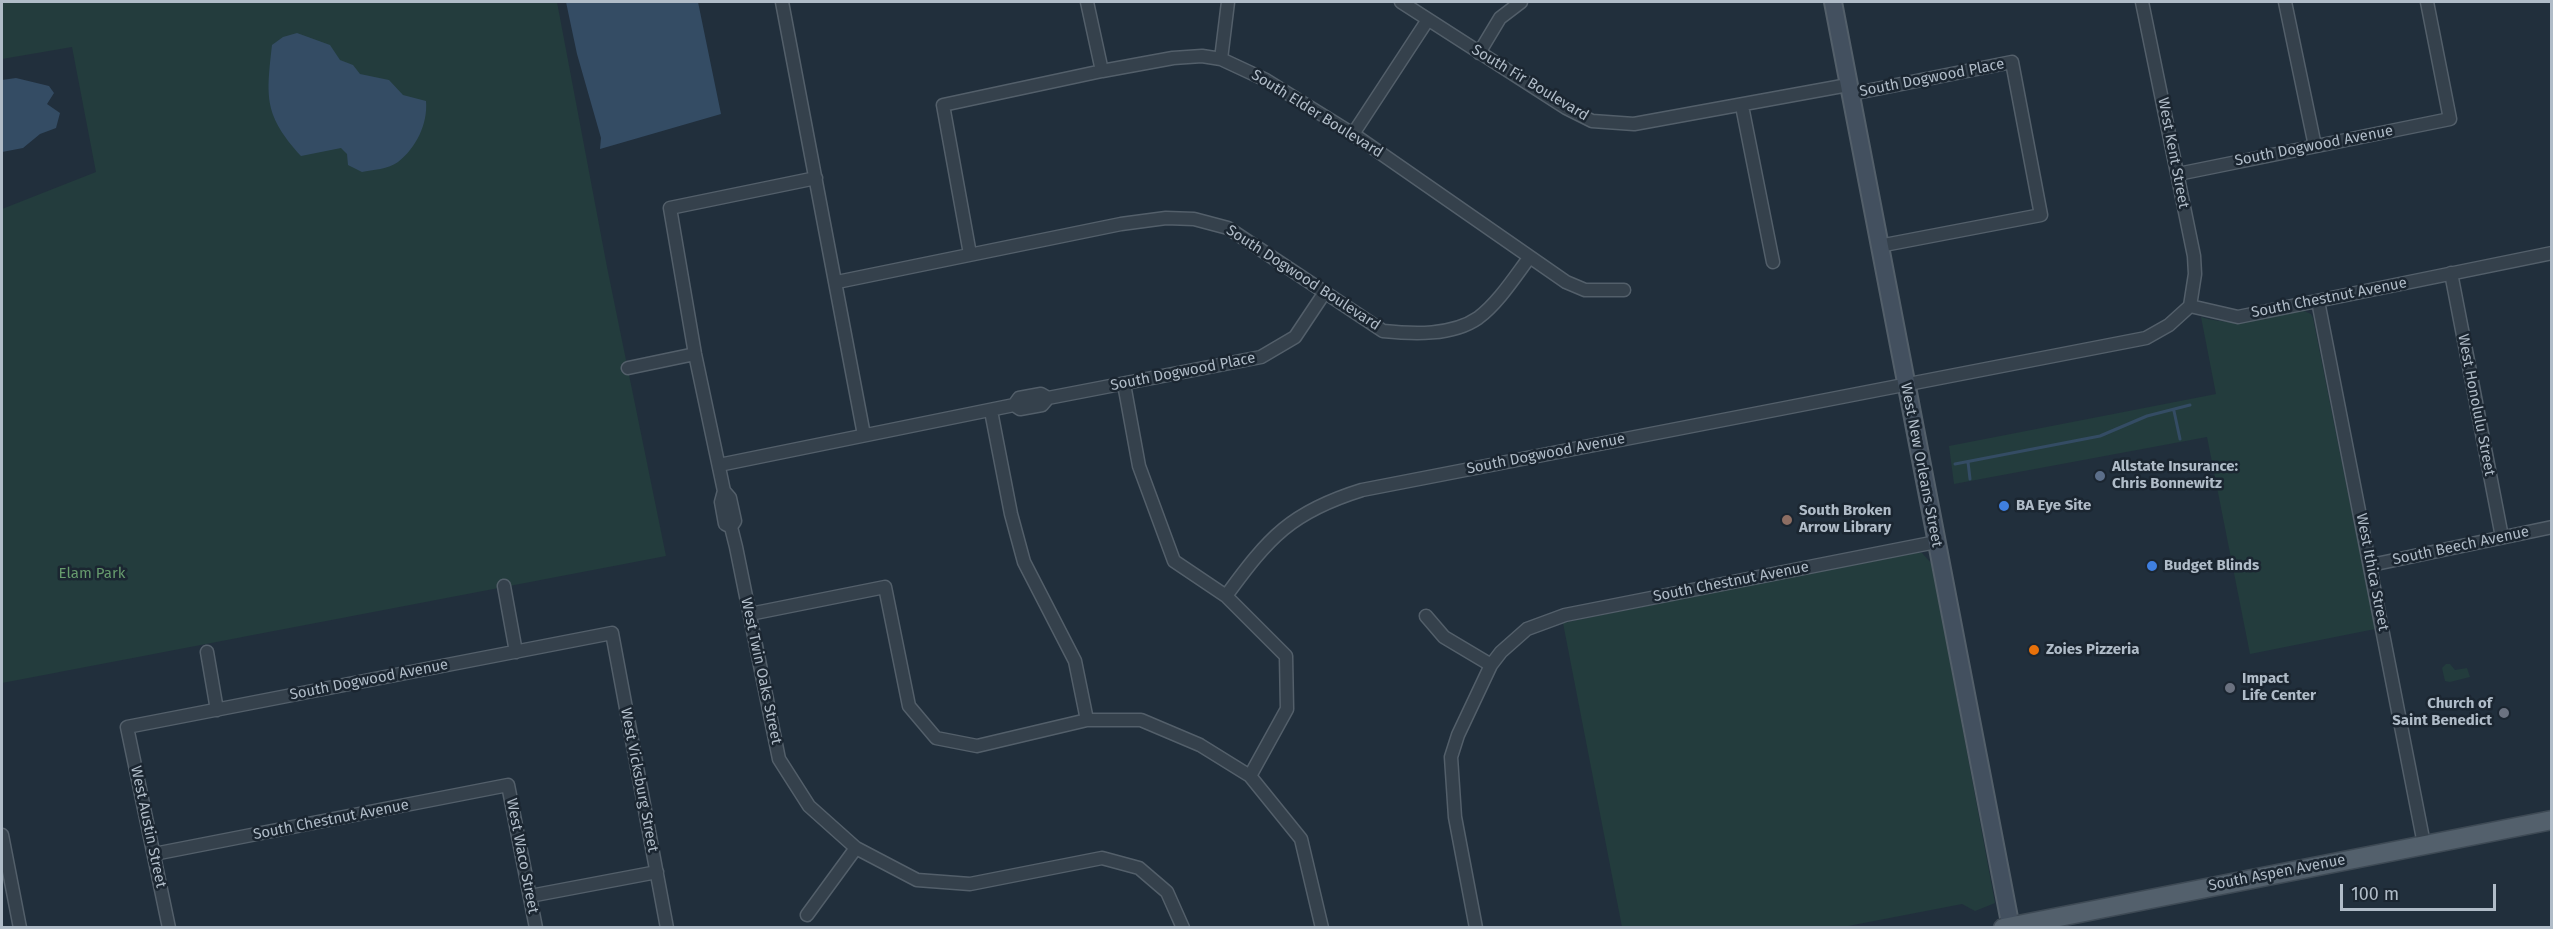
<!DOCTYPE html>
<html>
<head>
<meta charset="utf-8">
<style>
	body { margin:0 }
	#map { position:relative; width:2553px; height:929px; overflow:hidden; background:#212f3c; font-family:"Fira Sans",sans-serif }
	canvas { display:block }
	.frame { position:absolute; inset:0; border:3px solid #b0bcc8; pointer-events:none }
	.scale { position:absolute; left:2340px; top:884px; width:156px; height:27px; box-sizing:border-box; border:3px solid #b0bcc8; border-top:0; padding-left:8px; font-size:18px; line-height:21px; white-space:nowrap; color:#b0bcc8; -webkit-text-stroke:4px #1b2631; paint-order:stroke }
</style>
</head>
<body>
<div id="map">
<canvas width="2553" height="929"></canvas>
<div class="frame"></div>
<div class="scale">100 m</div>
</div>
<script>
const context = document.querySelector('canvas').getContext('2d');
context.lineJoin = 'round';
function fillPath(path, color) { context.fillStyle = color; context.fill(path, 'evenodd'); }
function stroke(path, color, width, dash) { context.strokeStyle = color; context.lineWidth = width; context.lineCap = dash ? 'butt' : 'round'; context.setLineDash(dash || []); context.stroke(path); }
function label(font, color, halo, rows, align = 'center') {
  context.font = font + ' "Fira Sans",sans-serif'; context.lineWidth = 5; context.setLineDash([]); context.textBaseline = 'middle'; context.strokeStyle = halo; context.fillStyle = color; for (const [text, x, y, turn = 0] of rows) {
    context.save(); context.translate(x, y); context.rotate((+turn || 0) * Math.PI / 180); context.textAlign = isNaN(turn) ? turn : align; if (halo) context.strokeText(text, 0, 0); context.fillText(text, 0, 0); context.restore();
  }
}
fillPath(new Path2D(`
	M2,2H557L607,267L666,556L2,683V209L96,172L72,47L2,59Z
	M2302,310L2311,314L2313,318L2375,629L2250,654L2207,437L1954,484L1949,446L2216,394L2201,317C2235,328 2269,317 2302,310Z
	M1909,553H1922L1932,564L1995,903L1975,911L1962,904L1843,927H1622L1563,623Z
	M2446,664H2450L2455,670L2467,668L2470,677L2450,682L2445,681L2442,668Z`), '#233c3d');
fillPath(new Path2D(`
	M566,2H698L721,114L600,149L601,138L577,54Z
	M297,33L330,45L340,60L353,65L360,74L389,80L403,95L426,101C428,124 416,148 398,162C389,169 372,170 362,172L348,165L347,154L341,148L301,156C264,115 266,98 272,45L283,37Z
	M16,78L49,86L54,93L47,104L60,113L56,128L40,134L23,148L2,152V80Z`), '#344c64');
stroke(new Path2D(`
	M2174,411L2180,439
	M1968,462L1970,479
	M1955,464L2100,436L2147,416L2190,405`), '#344c64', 3);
const street = new Path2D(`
	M782,2L864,435
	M1087,2L1102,71
	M1401,2L1566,108L1592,121L1634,124L1848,85
	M2142,2L2194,256L2195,274L2190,306
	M2285,2L2315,146
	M1479,53L1500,18L1521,2
	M1221,59L1228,2
	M1851,94L2012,62L2041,215L1879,246
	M1742,106L1773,262
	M1353,134L1427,21
	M2178,174L2450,119L2427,2
	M816,178L670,208L695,354L724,491L721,502L725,524L731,527L736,547L779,759L809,806L856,848L917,880L970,884L1102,858L1139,868L1167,892L1183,928
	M970,254L943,105L1102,71L1173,58L1202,56L1221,59L1266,80L1353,134L1566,282L1585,290H1624
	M2451,273L2502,537
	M837,282L1121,224L1166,218L1194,219L1228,228L1383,331C1413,334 1452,336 1478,318C1498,303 1514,278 1529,258
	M2318,301L2424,844
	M628,368L695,354
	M1124,384L1139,466L1174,561L1226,596L1286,656L1287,709L1250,776
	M1014,405L1019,398L1041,394L1048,398
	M991,411L1011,514L1024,562L1075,661L1087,720
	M719,465L1014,405L1020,409L1042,405L1048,398L1261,357L1295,337L1325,292
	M724,491L730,498L735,521L731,527
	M2371,565L2552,527
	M504,586L516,652
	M1226,596C1269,537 1291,512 1362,490L2146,338L2169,325L2190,306L2238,317L2552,253
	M750,614L885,587L909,706L936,738L977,746L1087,720H1141L1200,745L1250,776L1301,839L1322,928
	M1426,616L1444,637L1491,665
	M207,652L217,710
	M2,835L20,928
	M154,854L508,785L536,928
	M530,896L657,872
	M807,915L856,848
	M169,928L127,727L612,633L667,928
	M1476,928L1455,817L1451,757L1458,735L1491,665L1501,652L1527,629L1565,615L1936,542`);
const secondary = new Path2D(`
	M1833,2L2011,928`);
const primary = new Path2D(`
	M2003,928L2552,820`);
stroke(street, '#535f6a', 15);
stroke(secondary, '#535f6a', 20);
stroke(primary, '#3e4a55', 21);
stroke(street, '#35414c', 12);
stroke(secondary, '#43505f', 16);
stroke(primary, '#53606c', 18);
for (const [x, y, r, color] of [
	[2100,476,6,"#5c6f8a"],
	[2004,506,6,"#3f7fe0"],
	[1787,520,6,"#8d6e63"],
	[2152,566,6,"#3f7fe0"],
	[2034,650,6,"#e8710a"],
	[2230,688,6,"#6b7280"],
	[2504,713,6,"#6b7280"]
]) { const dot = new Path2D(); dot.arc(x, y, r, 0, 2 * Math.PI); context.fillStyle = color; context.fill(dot); stroke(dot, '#1b2631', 2); }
label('15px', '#b0bcc8', '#1b2631', [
	["South Dogwood Place",1932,78,-11],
	["South Fir Boulevard",1530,83,31],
	["South Elder Boulevard",1317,114,32],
	["South Dogwood Avenue",2314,146,-11],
	["West Kent Street",2173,153,79],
	["South Dogwood Boulevard",1303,278,33],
	["South Chestnut Avenue",2329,298,-11],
	["South Dogwood Place",1183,372,-11],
	["West Honolulu Street",2476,405,79],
	["South Dogwood Avenue",1546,454,-11],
	["West New Orleans Street",1921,465,79],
	["South Beech Avenue",2461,546,-12],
	["West Ithica Street",2372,572,79],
	["South Chestnut Avenue",1731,582,-11],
	["West Twin Oaks Street",761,671,78],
	["South Dogwood Avenue",369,680,-11],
	["West Vicksburg Street",639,780,79],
	["South Chestnut Avenue",331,820,-11],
	["West Austin Street",148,827,78],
	["West Waco Street",522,856,79],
	["South Aspen Avenue",2277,873,-11]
]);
label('bold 15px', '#b0bcc8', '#1b2631', [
	["Allstate Insurance:",2112,467],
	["Chris Bonnewitz",2112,484],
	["BA Eye Site",2016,506],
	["South Broken",1799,511],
	["Arrow Library",1799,528],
	["Budget Blinds",2164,566],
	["Zoies Pizzeria",2046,650],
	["Impact",2242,679],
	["Life Center",2242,696],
	["Church of",2492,704,"right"],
	["Saint Benedict",2492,721,"right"]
], 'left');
label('15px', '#669a6d', '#1b2631', [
	["Elam Park",92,574]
]);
</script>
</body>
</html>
